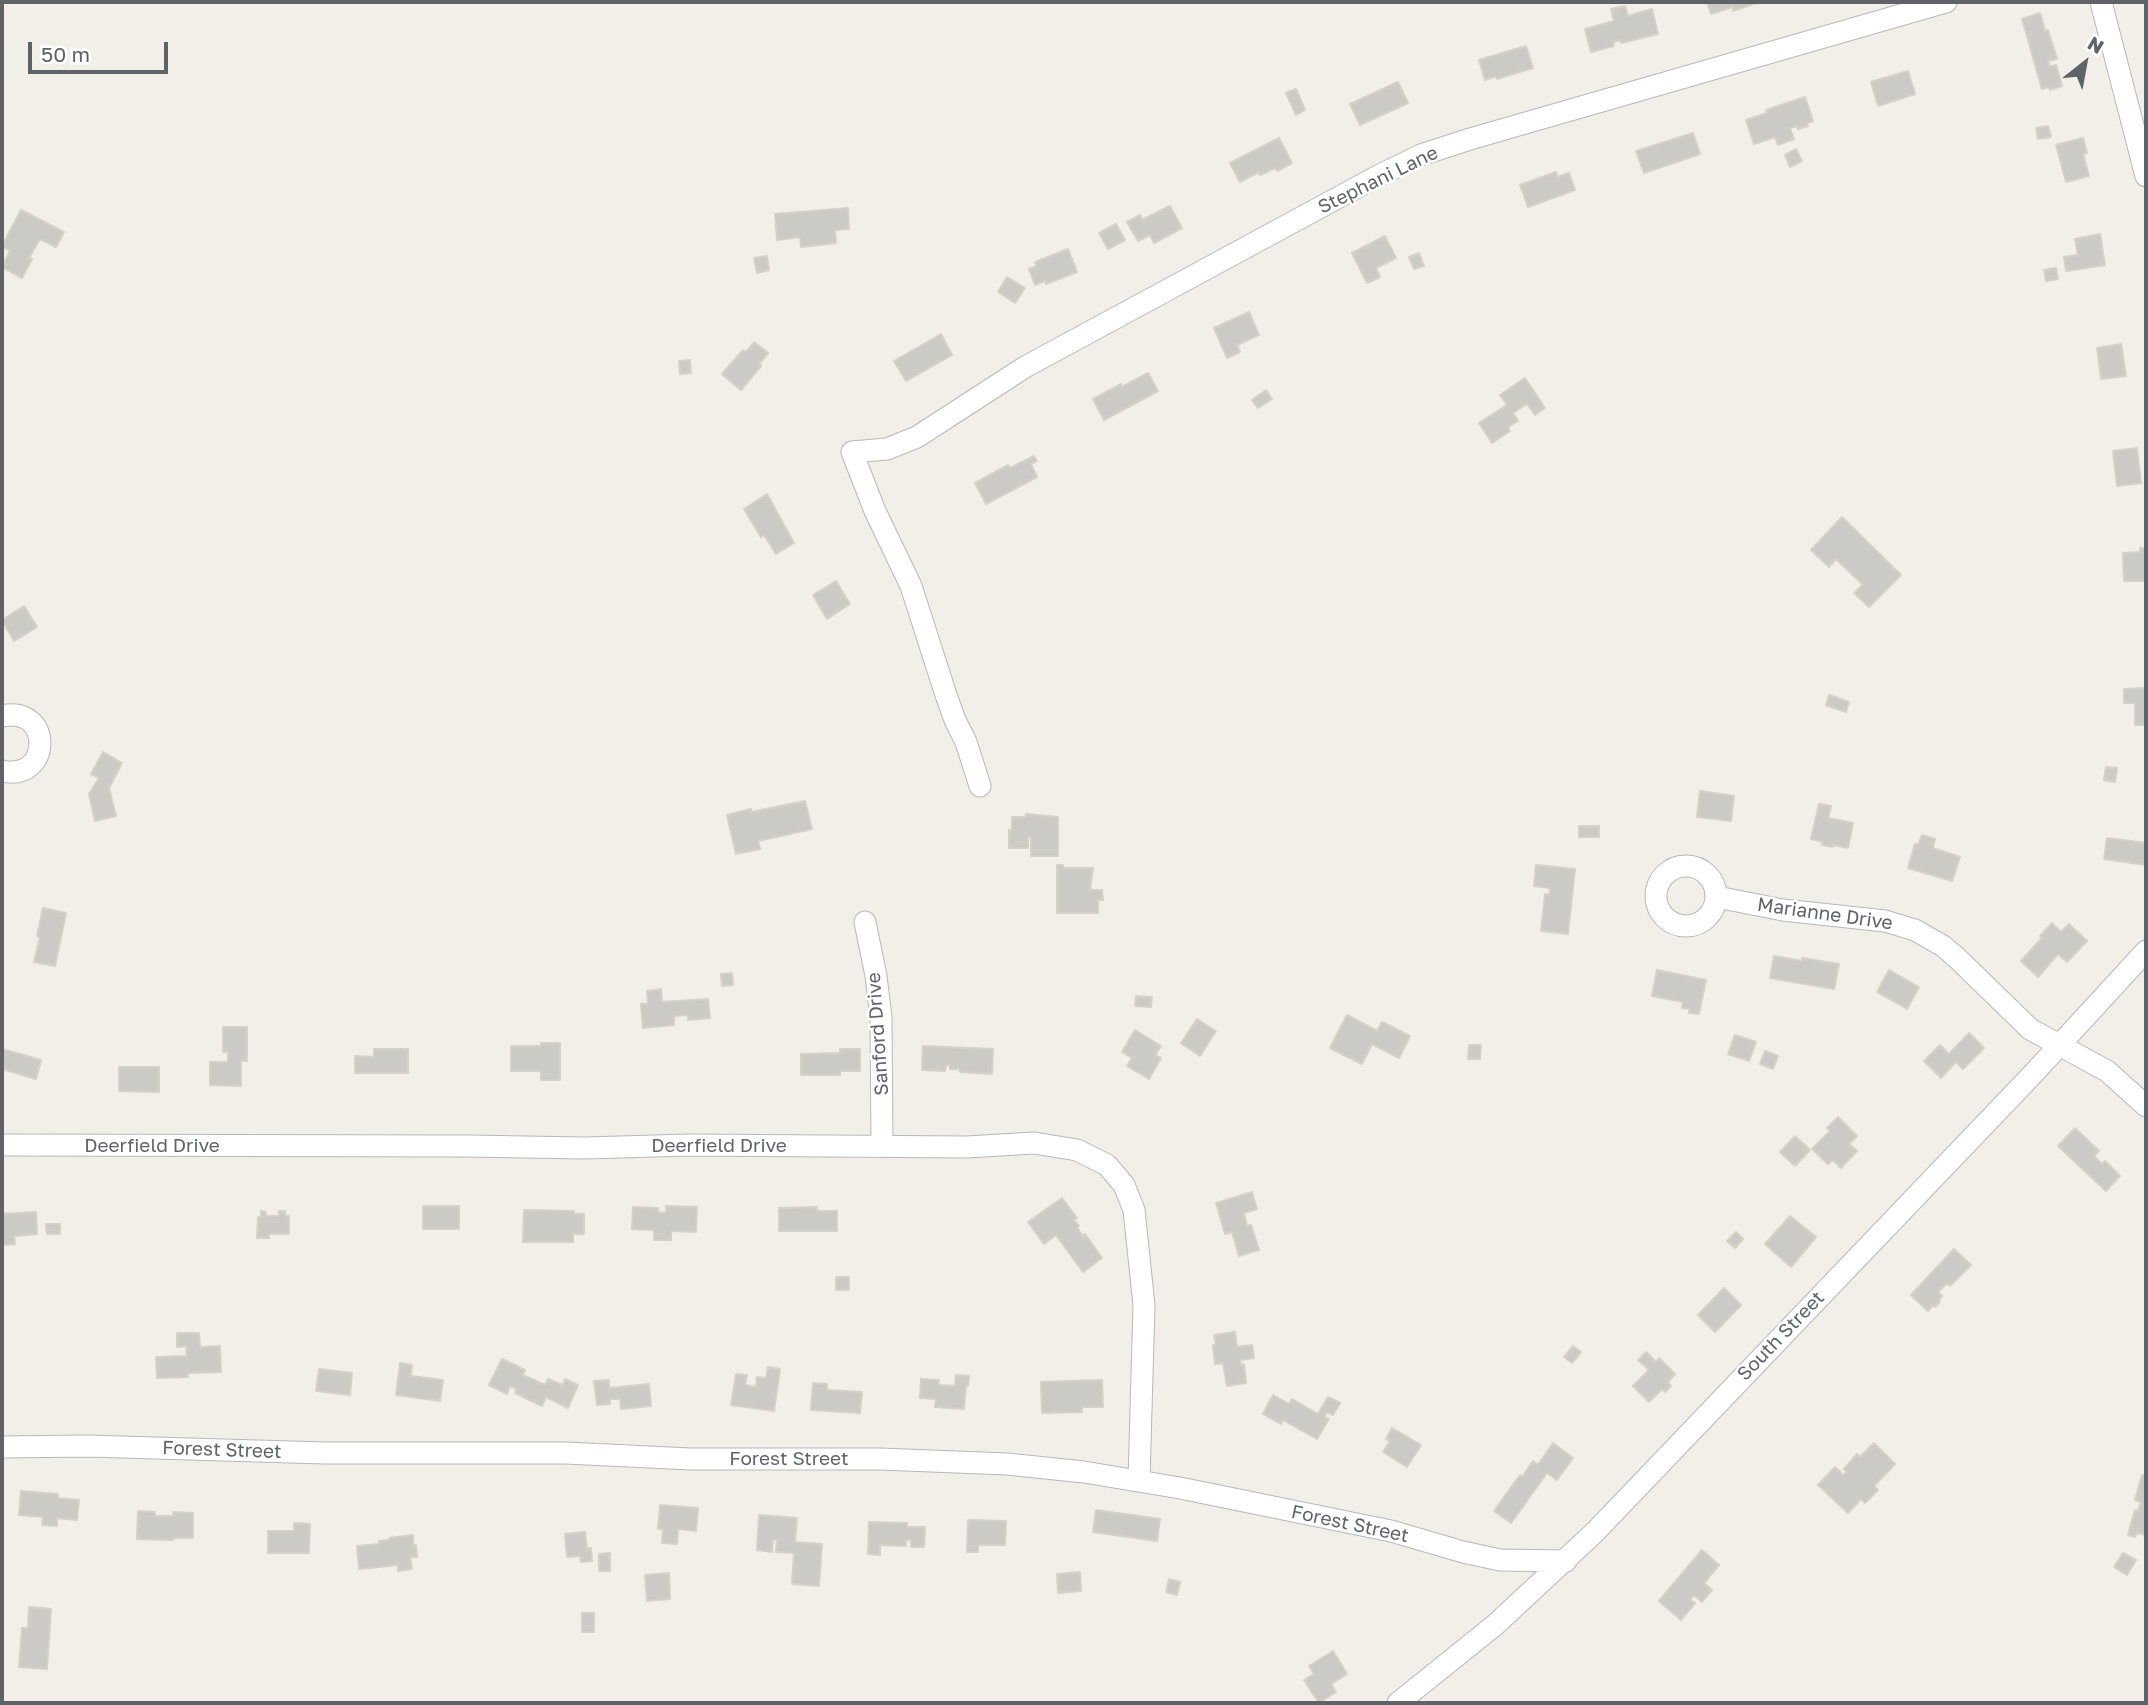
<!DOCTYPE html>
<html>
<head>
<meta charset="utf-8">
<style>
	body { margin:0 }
	#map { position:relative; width:2148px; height:1705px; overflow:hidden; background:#f1efe8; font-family:"Golos Text",sans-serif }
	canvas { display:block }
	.frame { position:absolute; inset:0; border:4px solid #5f6368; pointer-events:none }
	.north { position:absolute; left:2050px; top:28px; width:70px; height:70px; -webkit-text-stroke:5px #fff; paint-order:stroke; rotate:31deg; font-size:19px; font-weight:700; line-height:28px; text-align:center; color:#5f6368 }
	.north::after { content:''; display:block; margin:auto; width:24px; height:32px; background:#5f6368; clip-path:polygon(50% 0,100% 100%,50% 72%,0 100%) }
	.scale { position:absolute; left:28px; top:42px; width:140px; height:32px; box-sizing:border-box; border:4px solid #5f6368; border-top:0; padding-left:9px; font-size:21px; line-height:24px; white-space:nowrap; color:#5f6368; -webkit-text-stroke:5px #fff; paint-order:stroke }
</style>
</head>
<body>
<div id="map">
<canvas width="2148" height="1705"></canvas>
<div class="frame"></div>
<div class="north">N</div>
<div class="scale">50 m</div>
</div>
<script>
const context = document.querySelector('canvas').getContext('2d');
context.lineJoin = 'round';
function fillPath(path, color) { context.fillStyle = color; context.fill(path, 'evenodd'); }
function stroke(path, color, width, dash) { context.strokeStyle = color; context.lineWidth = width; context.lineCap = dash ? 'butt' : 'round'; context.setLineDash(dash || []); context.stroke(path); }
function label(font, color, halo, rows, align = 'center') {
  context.font = font + ' "Golos Text",sans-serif'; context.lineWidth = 5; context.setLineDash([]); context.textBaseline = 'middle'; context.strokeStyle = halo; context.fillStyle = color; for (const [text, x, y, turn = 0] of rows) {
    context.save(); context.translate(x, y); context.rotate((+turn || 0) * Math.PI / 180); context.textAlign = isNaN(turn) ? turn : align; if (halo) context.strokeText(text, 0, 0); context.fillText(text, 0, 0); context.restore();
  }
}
const building = new Path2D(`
	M1707,2H1759L1733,11L1732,7L1711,14Z
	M1625,6L1628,16L1652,9L1658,34L1621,43L1620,40L1613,42L1614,46L1591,52L1585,29L1614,21L1611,9Z
	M2040,13L2045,31L2048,30L2057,59L2048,61L2050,67L2056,65L2062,86L2050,90L2049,87L2042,89L2022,19Z
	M1526,46L1533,68L1497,79L1496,76L1485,80L1479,60Z
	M1908,71L1915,94L1878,106L1871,82Z
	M1398,82L1408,103L1360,125L1350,104Z
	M1296,89L1305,110L1296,115L1286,93Z
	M1805,97L1813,121L1807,123L1808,126L1798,129L1797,126L1790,128L1794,139L1778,145L1775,137L1754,144L1746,120L1767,113L1766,110Z
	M2048,126L2051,137L2038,139L2036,128Z
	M1693,133L1700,154L1644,173L1636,151Z
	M1279,138L1292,163L1277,171L1275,168L1260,175L1259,172L1240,182L1230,163Z
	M2083,138L2087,153L2083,154L2089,176L2066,182L2056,145Z
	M1796,149L1802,161L1790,167L1785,155Z
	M1556,172L1557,177L1569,173L1575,190L1528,207L1520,185Z
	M1170,206L1182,228L1154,243L1150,235L1138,241L1127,222L1140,215L1142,220Z
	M848,208L849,229L835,230L836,243L801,247L800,237L777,240L775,214Z
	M21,210L64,232L56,247L40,239L29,258L32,259L22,278L2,267L10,251L2,246Z
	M1116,224L1125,240L1108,249L1099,233Z
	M2100,234L2105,265L2066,271L2064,257L2078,255L2075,239Z
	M1385,236L1396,258L1376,268L1380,277L1367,283L1352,253Z
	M1068,249L1077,272L1046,284L1045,281L1035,285L1029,269L1037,266L1035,262Z
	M1419,253L1424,266L1414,269L1409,257Z
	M767,256L769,270L757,273L754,258Z
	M2056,268L2058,279L2046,281L2044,270Z
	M1007,277L1025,288L1015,303L998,292Z
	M1249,312L1259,335L1237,345L1240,352L1227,358L1214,328Z
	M941,334L952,355L906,381L894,361Z
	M754,342L768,353L759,364L761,366L741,390L722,374L743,350L746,352Z
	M2121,344L2126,376L2101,379L2097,348Z
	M690,360L691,373L680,374L679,361Z
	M1148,373L1158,391L1104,420L1093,399L1121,384L1122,387Z
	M1525,378L1545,408L1535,415L1527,404L1513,413L1518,421L1508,427L1510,431L1492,443L1479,423L1507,405L1500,395Z
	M1266,390L1272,399L1258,408L1252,400Z
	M2137,448L2141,483L2117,486L2113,451Z
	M1034,456L1037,461L1031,464L1037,477L986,504L975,483L1008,465L1010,468Z
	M767,494L794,543L776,554L764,535L761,537L744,509Z
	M1842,517L1901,575L1869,607L1854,593L1863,585L1836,559L1829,567L1811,550Z
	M2140,548H2146V581H2124L2123,553L2140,552Z
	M836,581L850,604L827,619L813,595Z
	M24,606L37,627L14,641L2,620Z
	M2146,688V725H2135V703H2124V689Z
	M1829,695L1849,702L1846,712L1826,705Z
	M103,752L122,763L109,788L116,816L95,821L89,794L99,778L91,774Z
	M2106,767L2117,768L2115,782L2104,780Z
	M1700,791L1734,796L1731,821L1697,817Z
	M805,801L812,829L758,841L760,849L736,854L727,815L751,809V812Z
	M1819,804L1831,806L1828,818L1853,823L1848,848L1833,845V847L1822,845L1823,842L1811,839Z
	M1026,814L1058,817V856H1031V837H1028V848H1009V830H1012V817H1026Z
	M1579,826H1599V837H1579Z
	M1922,835L1935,839L1933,848L1960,857L1952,881L1908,868L1915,844L1918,845Z
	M2107,838L2146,843V865L2104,859Z
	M1057,865H1063V868H1093L1090,890H1102L1103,900H1098V913H1057Z
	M1536,865L1575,869L1568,934L1541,931L1545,894L1549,895L1550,888L1534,886Z
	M43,908L66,913L55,966L34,962L40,937L37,936Z
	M2052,923L2061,932L2069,924L2087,941L2067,962L2058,954L2038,977L2021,961L2042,938L2040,936Z
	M1774,956L1802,961V958L1839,964L1834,989L1770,978Z
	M1657,970L1706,980L1699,1014L1689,1013L1690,1009L1682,1008L1683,1002L1652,996Z
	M1889,970L1919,987L1907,1009L1877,992Z
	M732,973L733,985L722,986L721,974Z
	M661,989L662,1002L708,999L710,1018L688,1020V1015L674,1016V1025L643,1028L641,1004H648L647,991Z
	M1136,996L1152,997L1151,1007L1135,1006Z
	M1347,1015L1377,1031L1382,1022L1410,1036L1399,1058L1372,1044L1362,1064L1330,1048Z
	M1197,1019L1216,1031L1200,1056L1181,1043Z
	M223,1027H247V1061H241V1086L210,1085V1062H228V1052H223Z
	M1135,1030L1161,1046L1155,1055L1161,1058L1149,1079L1127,1066L1132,1058L1122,1052Z
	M1969,1033L1984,1048L1963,1069L1956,1062L1941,1078L1924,1061L1940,1045L1949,1054Z
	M1735,1035L1756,1042L1749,1061L1728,1054Z
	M541,1043H560V1080H541V1071H511V1046H541Z
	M1469,1045H1481L1480,1059H1468Z
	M923,1046L993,1049L992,1074L960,1072V1069H950V1065H946L945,1071L922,1070Z
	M2,1049L41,1060L36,1079L2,1069Z
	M374,1049H408V1073H355V1056L374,1057Z
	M840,1049H860V1071H840V1075H801V1054L840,1053Z
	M1765,1051L1778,1056L1773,1069L1760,1064Z
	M119,1067H159V1092L119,1091Z
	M1838,1117L1857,1136L1849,1144L1857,1151L1841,1168L1833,1160L1828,1164L1812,1149L1830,1131L1827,1128Z
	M2075,1128L2099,1151L2094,1156L2102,1164L2105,1161L2120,1176L2106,1191L2058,1146Z
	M1795,1136L1810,1150L1795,1166L1780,1152Z
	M1252,1192L1257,1209L1244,1213L1247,1226L1251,1225L1259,1250L1239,1256L1232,1232L1225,1234L1216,1203Z
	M1062,1198L1077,1218L1074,1220L1079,1226L1077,1228L1083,1236L1085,1234L1102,1258L1083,1272L1056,1235L1044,1244L1028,1222Z
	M423,1206H459V1229H423Z
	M666,1206L697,1207L696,1232L671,1231V1240H654V1230L632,1229L633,1207L658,1208V1212L666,1213Z
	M817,1207V1211H837V1231H779V1208Z
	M524,1210L574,1211V1214H584V1234H573V1242H523Z
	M261,1211L266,1212V1216H279V1211H285V1216H289V1234H269V1238H257L258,1217H261Z
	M36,1212L37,1234L14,1236L15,1244L2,1245V1214Z
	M1790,1216L1816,1237L1791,1267L1765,1244Z
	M46,1224H60V1234H47Z
	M1736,1232L1743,1239L1735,1248L1727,1241Z
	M1954,1249L1971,1265L1950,1286L1947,1283L1938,1292L1942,1296L1939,1300L1940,1302L1935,1307L1933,1305L1928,1311L1911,1295Z
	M836,1277H849V1290H836Z
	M1724,1288L1741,1305L1715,1332L1698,1315Z
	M1235,1332L1237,1347L1252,1345L1254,1358L1240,1360L1241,1365L1244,1364L1246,1383L1227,1386L1223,1363L1215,1364L1213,1345H1216L1214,1335Z
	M177,1333H199L200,1347L220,1346L221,1372L187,1373L188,1377L157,1378L156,1357L187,1356L186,1346L177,1347Z
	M1573,1346L1581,1352L1572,1363L1564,1357Z
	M1646,1352L1656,1362L1659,1358L1675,1374L1668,1382L1671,1386L1665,1392L1662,1389L1649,1402L1633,1386L1649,1370L1638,1360Z
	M502,1359L525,1370L523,1375L545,1385L548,1379L563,1385L565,1379L578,1385L568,1408L546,1397L542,1406L515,1393L517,1389L510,1386L507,1394L489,1385Z
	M400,1363L412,1365L411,1376L443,1380L440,1401L396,1395Z
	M768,1367L780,1369L774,1411L731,1405L736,1374L747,1375L745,1385L756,1387L757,1377L766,1378Z
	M319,1369L352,1373L350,1395L316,1391Z
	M956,1375L969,1376L968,1386H966L964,1409L935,1407L936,1399L920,1398L921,1379L939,1380L938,1385L955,1386Z
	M609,1380V1388L649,1384L651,1406L621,1409L620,1399H610V1404L597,1405L594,1381Z
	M1102,1380L1103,1407H1082V1412L1042,1413L1041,1382Z
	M813,1383L827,1384V1390L862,1392L860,1413L811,1410Z
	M1273,1395L1289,1404L1292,1399L1318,1414L1328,1397L1340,1403L1333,1415L1327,1412L1324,1417L1329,1419L1317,1439L1283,1420L1281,1424L1263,1414Z
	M1392,1428L1421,1445L1407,1467L1383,1452L1390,1441L1386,1439Z
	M1553,1443L1573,1458L1557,1480L1547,1473L1511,1523L1494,1511L1520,1475L1522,1477L1533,1461L1538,1465Z
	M1874,1443L1895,1464L1874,1486L1878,1490L1865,1503L1861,1499L1848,1513L1818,1485L1835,1467L1843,1475L1847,1472L1844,1469L1857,1454L1860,1457Z
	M2142,1475L2146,1477V1535L2137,1533L2135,1537L2128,1535L2135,1510L2138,1511L2141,1502L2135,1500Z
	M21,1491L58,1494V1498L79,1500L77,1520L57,1518V1526L42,1525L43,1517L19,1515Z
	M660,1505L698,1508L696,1531L678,1529L677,1544L662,1543L663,1529H658Z
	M1096,1510L1160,1519L1157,1541L1093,1532Z
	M138,1511L155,1512V1516H173V1512L193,1513V1538H173V1540L137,1539Z
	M759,1515L797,1518L795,1542L822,1544L819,1586L792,1584L794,1553L776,1552L777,1540L773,1539L772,1552L757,1550Z
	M968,1520L1006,1521L1005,1545H978V1552H967Z
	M869,1522L907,1523V1527H925L924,1547H911V1540H906V1546L880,1545V1555L868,1554Z
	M294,1523L310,1524L309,1553H268V1531H294Z
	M585,1532L587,1549L591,1548L592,1561L581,1562L580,1556L567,1557L565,1534Z
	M413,1535V1546L416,1545L417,1557H410L412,1569L398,1571V1565L359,1569L357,1546L379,1544V1541L389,1540V1538Z
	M1702,1550L1719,1565L1704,1583L1712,1590L1702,1602L1694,1595L1690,1600L1695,1603L1681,1620L1659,1601Z
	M610,1553V1571H599V1554Z
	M2123,1553L2136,1560L2127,1575L2114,1567Z
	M1080,1572L1081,1591L1058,1593L1057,1574Z
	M669,1573L670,1599L647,1601L645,1575Z
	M1169,1579L1180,1582L1177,1595L1166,1592Z
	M29,1607L51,1609L47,1669L19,1667L22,1628H28Z
	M582,1613H594V1632H582Z
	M1333,1651L1347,1674L1331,1684L1336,1692L1319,1703L1304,1680L1314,1674L1309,1666Z`);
fillPath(building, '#cccac5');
stroke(building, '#d6d1c6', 2);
const minor = new Path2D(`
	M2101,2L2146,176
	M2,716C53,705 52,782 2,771
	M980,786L966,742L955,720L946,695L911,586L875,511L852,452L887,449L917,437L1025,367L1378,176L1421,155L1470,139L1946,2
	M1656 896a30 30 0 1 1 60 0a30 30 0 1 1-60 0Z
	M1717,897L1783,910L1885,921L1915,930L1943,946L1957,958L2030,1029L2107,1071L2146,1106
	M865,922L876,976L881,1018L882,1146
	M2,1145L468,1146L584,1148L690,1145L967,1147L1034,1143L1077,1150L1107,1165L1124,1185L1134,1210L1144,1305L1139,1480
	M2,1447L88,1446L325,1453H566L691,1459H880L1007,1464L1084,1472L1180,1488L1391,1531L1463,1552L1500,1560L1566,1561
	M1398,1703L1495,1625L1595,1532L2032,1075L2146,951`);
stroke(minor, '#b5b8bc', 23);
stroke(minor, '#fff', 21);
label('19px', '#5f6368', '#fff', [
	["Stephani Lane",1378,180,-26],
	["Marianne Drive",1825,914,8],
	["Sanford Drive",878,1034,-94],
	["Deerfield Drive",152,1146],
	["Deerfield Drive",719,1146],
	["South Street",1781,1336,-46],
	["Forest Street",222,1450,2],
	["Forest Street",789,1459],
	["Forest Street",1350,1524,12]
]);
</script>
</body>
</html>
